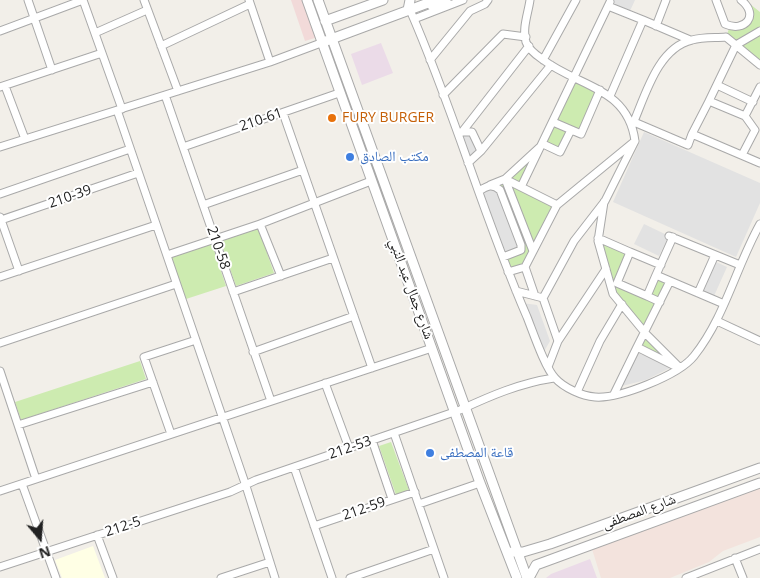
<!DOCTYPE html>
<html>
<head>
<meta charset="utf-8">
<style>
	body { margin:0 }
	#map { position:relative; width:760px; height:578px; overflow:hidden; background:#f2efe9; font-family:"Open Sans",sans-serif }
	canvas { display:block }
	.north { position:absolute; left:15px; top:513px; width:50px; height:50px; -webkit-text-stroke:4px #fff; paint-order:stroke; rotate:162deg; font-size:14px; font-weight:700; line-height:20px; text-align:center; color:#222 }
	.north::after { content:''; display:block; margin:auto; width:18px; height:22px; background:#222; clip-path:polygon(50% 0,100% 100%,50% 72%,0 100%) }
</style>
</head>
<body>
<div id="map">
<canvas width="760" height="578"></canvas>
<div class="north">N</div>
</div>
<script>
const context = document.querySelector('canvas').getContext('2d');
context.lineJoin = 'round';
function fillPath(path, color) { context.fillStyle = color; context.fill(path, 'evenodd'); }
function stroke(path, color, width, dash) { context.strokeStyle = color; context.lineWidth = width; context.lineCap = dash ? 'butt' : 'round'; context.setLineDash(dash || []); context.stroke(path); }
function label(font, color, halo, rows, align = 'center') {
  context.font = font + ' "Open Sans","Noto Naskh Arabic",sans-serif'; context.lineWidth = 4; context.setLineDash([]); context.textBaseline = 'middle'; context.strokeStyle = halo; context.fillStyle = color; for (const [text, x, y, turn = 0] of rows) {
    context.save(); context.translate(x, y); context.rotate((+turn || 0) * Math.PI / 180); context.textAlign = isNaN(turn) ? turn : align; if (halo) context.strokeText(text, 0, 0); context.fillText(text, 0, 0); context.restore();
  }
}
fillPath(new Path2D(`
	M291,0H306L318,37L305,41Z`), '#f2dad9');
fillPath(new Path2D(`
	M381,43L393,73L362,85L351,54Z
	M590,559L597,578H546L551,574Z`), '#ebdbe8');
fillPath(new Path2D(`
	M93,546L105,578H62L55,560Z`), '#ffffe5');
fillPath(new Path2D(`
	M760,487V537L723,551L709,562L670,578H601L592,549Z`), '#f3e3dd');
fillPath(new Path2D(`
	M745,0L760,12V65L726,37L730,26L747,23Z
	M574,78L600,90L581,134L571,130L560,152L543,144L521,187L557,205L525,267L508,272L496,186L543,144Z
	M258,227L274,273L236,286L220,240Z
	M598,238L630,252L617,282L646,296L656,275L670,281L645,332L680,368L637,347L645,332L612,291Z
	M212,244L226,286L186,299L171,257Z
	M140,361L146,379L21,420L15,402Z
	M391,442L409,490L396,495L379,446Z`), '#cdebb0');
fillPath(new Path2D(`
	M605,0H635L630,11Z
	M468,131L480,152L468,163L457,133Z
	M644,132L760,183V203L736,257L613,202Z
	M496,186L521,250L503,257L479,191Z
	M644,224L669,236L659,256L634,244Z
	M714,261L727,267L714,296L701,290Z
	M522,303L537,305L550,341L542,355Z
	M638,353L672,367L646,380L622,386Z`), '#e2e2e2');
const minor = new Path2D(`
	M28,0L52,70
	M83,0L122,109
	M144,0L178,91
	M249,0L270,62
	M530,0C528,14 522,28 526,42C528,48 536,55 542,59C578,87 628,87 635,141
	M716,0L725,24C745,33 760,15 741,0
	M431,6L447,0
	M608,6L643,20L610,96
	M410,10C454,110 483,216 527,317C533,332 545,368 555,378C564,388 582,396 595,397C619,399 679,375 694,356C725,317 736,267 760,224
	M414,19L463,0
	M643,20L690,40
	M656,26L666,0
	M0,31L83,0
	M95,33L147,10
	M161,46L250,4
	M430,60L470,11L485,4L488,0
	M543,60L576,0
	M717,85L753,102
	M5,86L25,139
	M0,87L102,53
	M165,95L271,401
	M443,95L503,34L526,37
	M709,101L736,45L760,31
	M117,110L246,486L275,578
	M283,113L372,368
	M745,116L760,87
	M553,122L581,134L600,90
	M634,122L688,145L692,134L760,163
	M632,126C645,97 657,48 692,40C703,37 715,38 726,37L760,65
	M461,132H472L481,151L468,163
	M462,132L529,46
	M692,134L709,101L745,116L755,130L742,155
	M0,147L270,62L321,43
	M183,147L339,93
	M481,151L551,65
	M490,185L505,179L557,205L525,267
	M521,187L610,2
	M479,191C487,186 492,183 500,190L521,245V250L503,257
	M0,194L130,149
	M604,202L598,241L613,294L646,334L680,368
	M203,205L303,170
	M0,217L19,271
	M1,220L138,173
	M260,224L281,276
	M669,236L740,265
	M673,237L656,275L724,304
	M598,238L630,252
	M533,251L505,179L543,144L560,152L571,130
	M167,255L260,224L371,181
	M508,272L525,267L535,296
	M656,275L647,296L660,302
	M0,277L156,225
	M516,291L543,298L558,341L548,367
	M233,292L333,258
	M698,293L715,255
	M647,296L617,283L630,252L661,265
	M543,298L574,241L605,201L635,141L557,205
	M717,321L760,341
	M558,341L606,269
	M0,343L176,284
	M637,347L670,281
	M253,352L354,316
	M0,371L36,479
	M325,383L349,448
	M577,392L600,341L622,304
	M614,394L637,347L675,366
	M18,425L153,382
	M394,433L444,578
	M171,434L144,357L196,340
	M372,440L392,499
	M294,467L332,578
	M22,484L56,578
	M0,491L432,348
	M419,504L480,483
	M314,526L415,492
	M97,535L113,578
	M735,558L743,578
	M0,567L230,492L256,480L460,410C490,396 520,383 554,378
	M221,578L270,562
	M350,578L434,549
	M686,578L760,549`);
const tertiary = new Path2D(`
	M307,0L480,483L517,578
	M318,0L527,578
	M408,10L410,0
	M325,21L383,0
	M326,41L436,0
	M512,552H523L550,544L760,468
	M529,578L536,565L760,483`);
stroke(minor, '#a9a9a9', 9);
stroke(tertiary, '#a9a9a9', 11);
stroke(minor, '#fff', 7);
stroke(tertiary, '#fff', 9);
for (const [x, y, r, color] of [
	[332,118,5,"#e8710a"],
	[350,157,5,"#3f7fe0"],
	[430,453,5,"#3f7fe0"]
]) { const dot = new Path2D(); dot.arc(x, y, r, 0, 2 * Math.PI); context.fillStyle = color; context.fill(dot); stroke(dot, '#fff', 2); }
label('14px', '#c56008', '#fff', [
	["FURY BURGER",342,118]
], 'left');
label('14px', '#222', '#fff', [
	["210-61",261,120,-19],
	["210-39",70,197,-19],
	["210-58",218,248,71],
	["شارع جمال عبد النبي",411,289,70],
	["212-53",350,448,-19],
	["212-59",364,509,-19],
	["شارع المصطفى",639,512,-20],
	["212-5",123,527,-18]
]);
label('14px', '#366cbe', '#fff', [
	["مكتب الصادق",360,157],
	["قاعة المصطفى",440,453]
], 'left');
</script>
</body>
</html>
